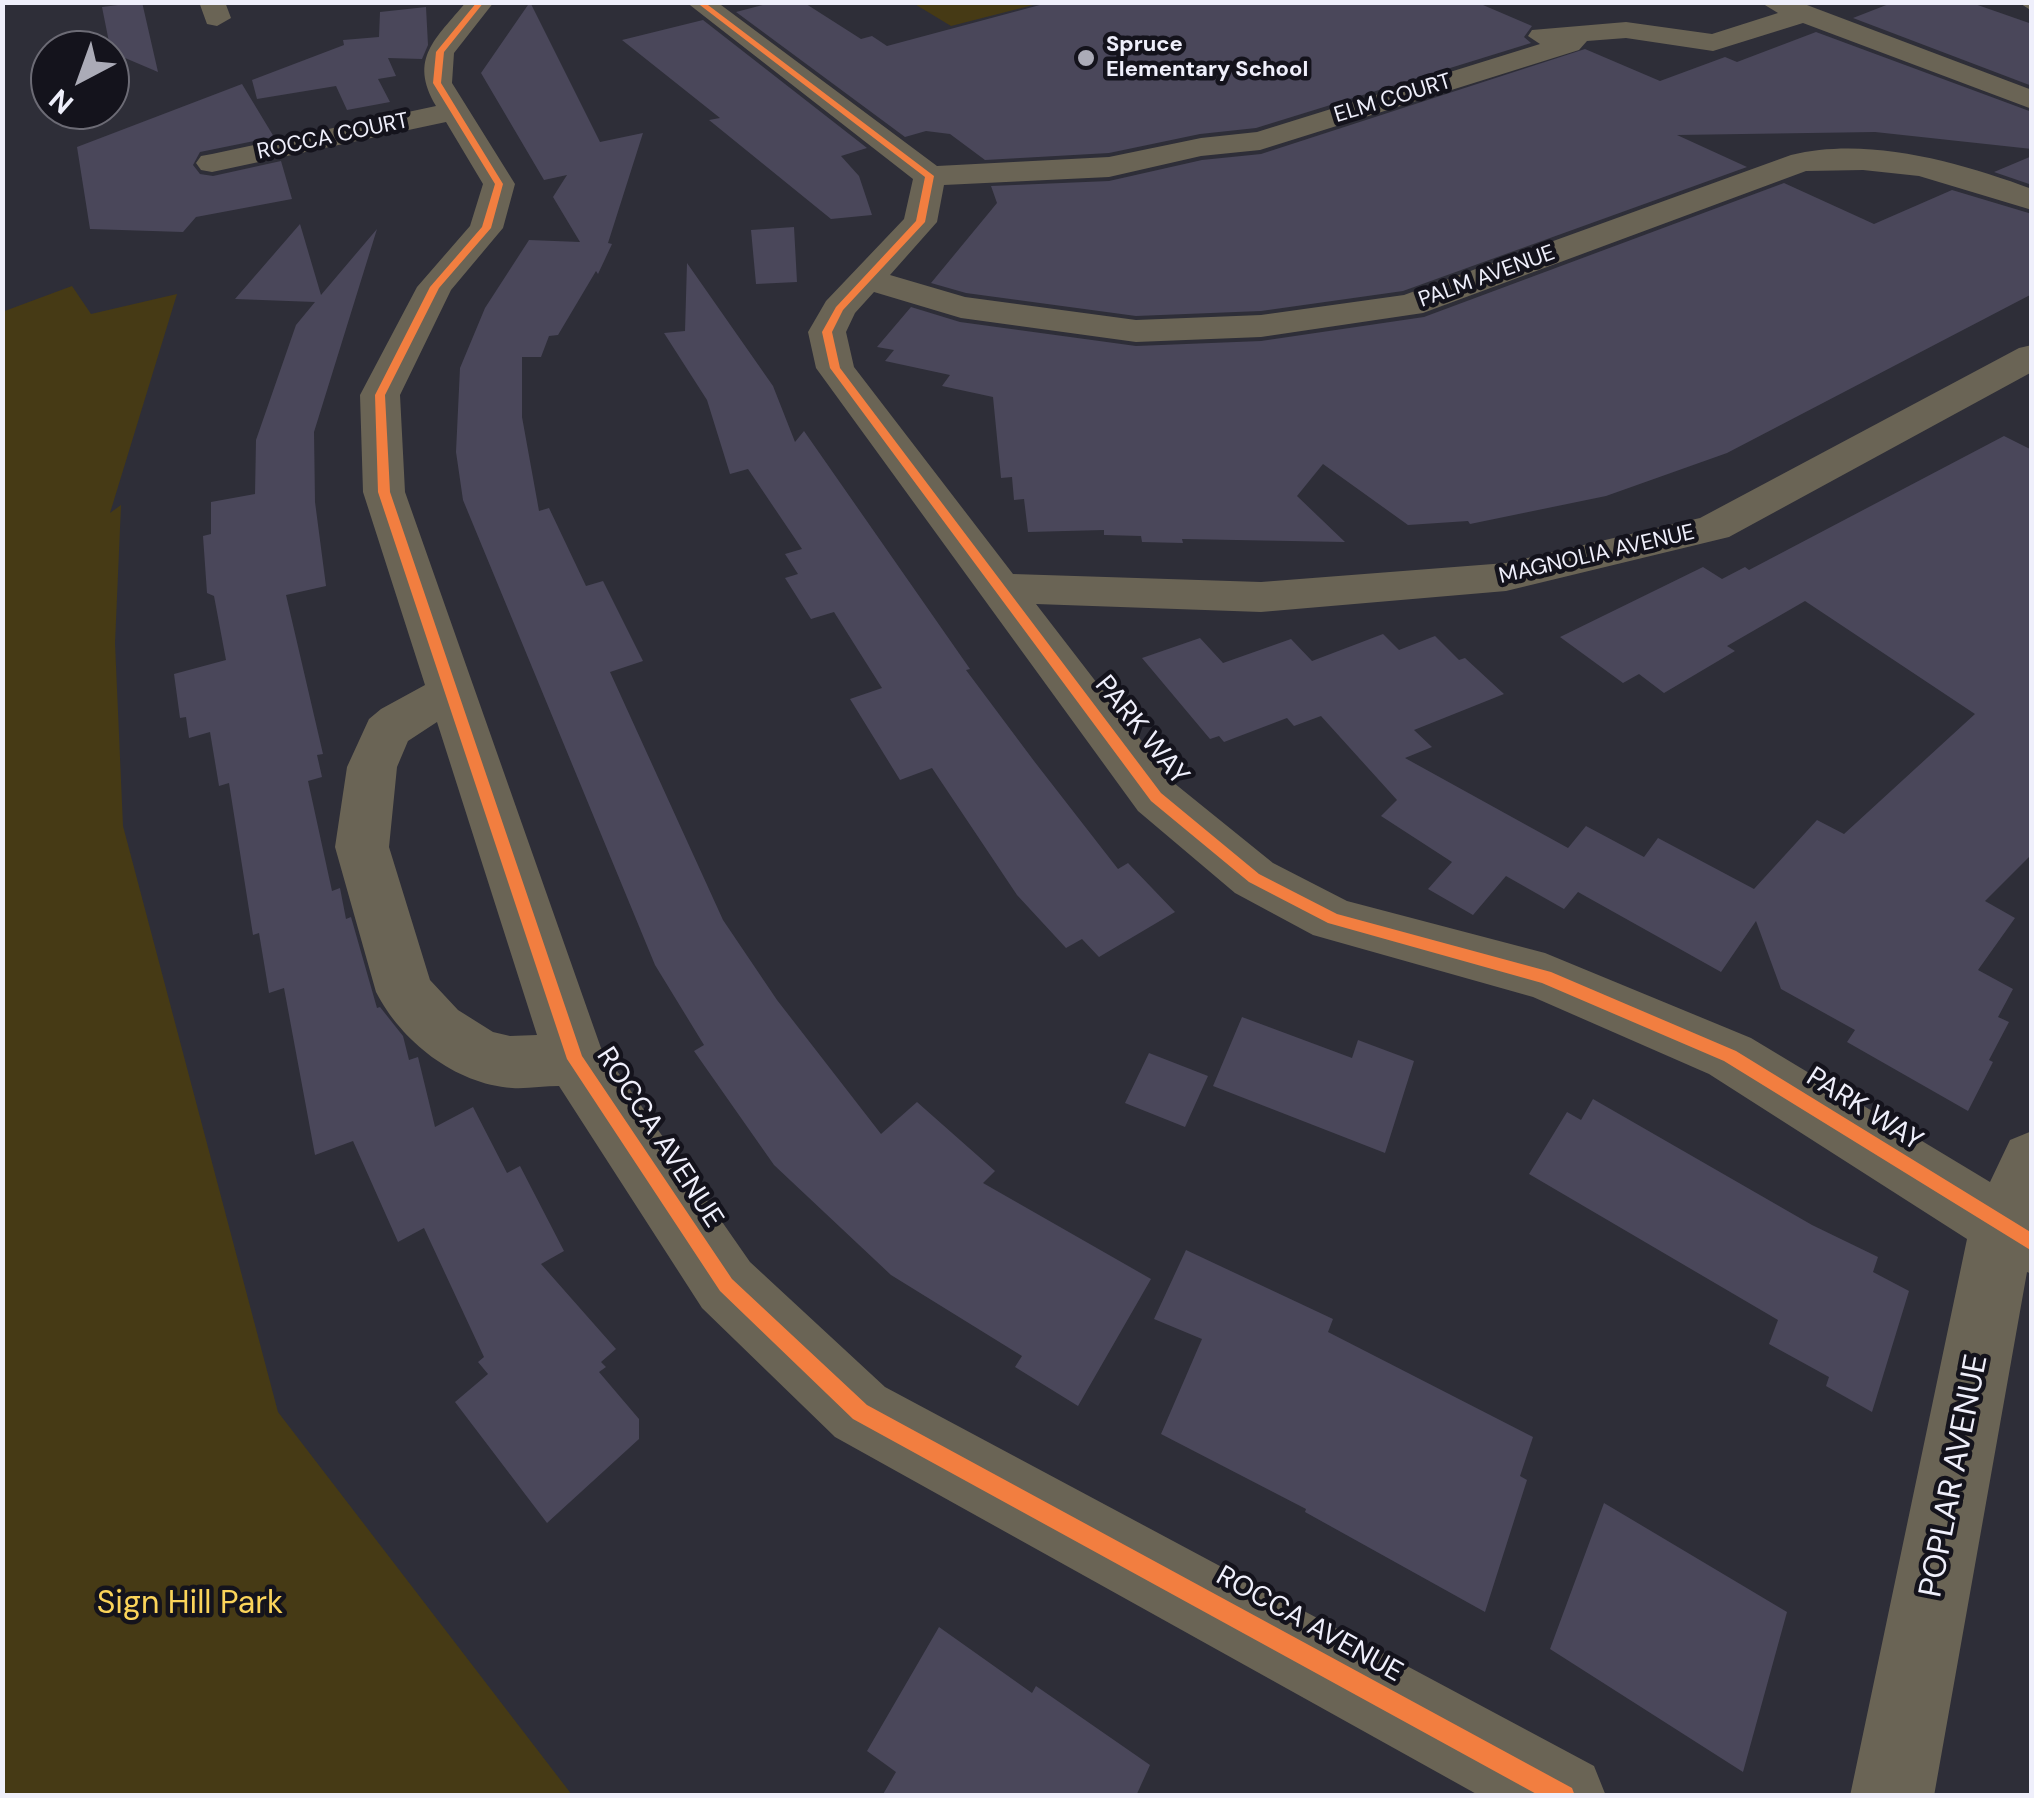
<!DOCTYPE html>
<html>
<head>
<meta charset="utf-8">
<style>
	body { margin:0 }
	#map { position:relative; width:2034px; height:1798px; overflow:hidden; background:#2e2e38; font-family:"DM Sans",sans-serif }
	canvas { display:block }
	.frame { position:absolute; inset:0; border:5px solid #efeffb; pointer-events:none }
	.north { position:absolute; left:30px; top:30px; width:100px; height:100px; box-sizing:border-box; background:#14131c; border:2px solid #6c6b75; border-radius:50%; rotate:221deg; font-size:28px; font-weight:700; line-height:40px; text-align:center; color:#efeffb }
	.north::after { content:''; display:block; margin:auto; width:35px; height:45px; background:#ababb7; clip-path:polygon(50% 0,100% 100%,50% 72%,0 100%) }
</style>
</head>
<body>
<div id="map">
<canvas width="2034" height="1798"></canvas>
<div class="frame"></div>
<div class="north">N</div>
</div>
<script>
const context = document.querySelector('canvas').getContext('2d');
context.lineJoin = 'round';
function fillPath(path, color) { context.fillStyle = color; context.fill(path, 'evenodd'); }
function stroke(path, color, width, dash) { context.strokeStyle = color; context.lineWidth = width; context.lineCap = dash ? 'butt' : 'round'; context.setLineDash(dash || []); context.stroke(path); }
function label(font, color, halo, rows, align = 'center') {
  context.font = font + ' "DM Sans",sans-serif'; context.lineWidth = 9; context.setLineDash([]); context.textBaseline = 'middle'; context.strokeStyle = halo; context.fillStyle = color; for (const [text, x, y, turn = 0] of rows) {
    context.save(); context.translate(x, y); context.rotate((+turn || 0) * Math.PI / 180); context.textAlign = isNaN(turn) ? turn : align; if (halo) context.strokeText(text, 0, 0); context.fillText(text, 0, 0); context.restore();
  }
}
fillPath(new Path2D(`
	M913,3H1041L951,26Z
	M72,286L91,314L177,294L110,513L121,505L115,643L123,826L278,1412L572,1795H3L2,312Z`), '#463a15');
fillPath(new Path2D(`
	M142,2L158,72L111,52L102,7Z
	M530,2L600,142L643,133L608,243L612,244L598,274L596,271L558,335L549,336L541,357H522V417L539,511L549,508L586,586L603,581L643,661L610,672L723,920L777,1000L881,1134L917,1102L995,1171L983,1183L1151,1279L1078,1406L1015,1367L1022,1356L891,1275L774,1165L694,1051L704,1045L655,965L463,500L456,452L460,368L485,308L529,240L580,242L553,197L567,175L544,180L481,73Z
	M774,2H803L861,39L872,36L887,46L1051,2H1476L1532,26L1524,37L1531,43L1256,128L1200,134L1109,153L985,160L950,134L926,131L905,137L736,12Z
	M1894,2H1969L2032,24V86L1853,18Z
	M426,7L428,45L422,59L388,58L396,76L378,79L390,102L347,110L336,86L257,99L252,80L344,45L343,40L379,37L380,12Z
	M703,20L867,148L841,156L859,176L872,215L831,219L709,120L720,118L622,40Z
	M1816,32L2032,112V149L1875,132L1677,135L1747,167L1403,291L1261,311L1136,316L966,293L931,283L997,203L991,186L1109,181L1202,160L1261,154L1585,49L1660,81L1725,57L1737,62Z
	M242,84L274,137L200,152L193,165L200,174L213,176L281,161L292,199L196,217L183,232L90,229L77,147Z
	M2032,156V185L1994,172Z
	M1784,183L1874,224L1952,190L2032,214V294L1727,453L1606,496L1470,524L1468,521L1408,525L1323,464L1297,496L1345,542L1182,539L1183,543L1142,542L1141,536L1104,535V530L1028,532L1024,499L1014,500L1012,477L1001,478L993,397L942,386L950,375L885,361L894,350L877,347L911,307L960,322L1136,346L1261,341L1424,317Z
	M300,224L321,295L377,229L314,432L315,502L326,586L286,595L323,754L317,755L322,777L308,781L332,891L340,888L346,919L351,917L377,1008L380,1007L403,1036L409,1060L418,1057L435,1127L473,1107L507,1173L520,1166L564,1251L541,1264L616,1349L601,1362L606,1367L599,1372L639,1419V1439L547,1523L455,1402L488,1374L478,1362L484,1357L424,1228L398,1242L353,1141L315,1155L284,988L269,993L259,933L253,935L229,783L219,786L210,732L189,738L186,717L180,718L174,674L226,660L214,596L207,593L203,536L211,534V502L255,494L256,440L296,325L315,302L235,299Z
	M794,227L797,282L756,284L751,230Z
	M687,263L773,386L795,442L804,431L970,669L966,670L1034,761L1118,869L1128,863L1175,912L1099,957L1082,939L1066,948L1017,895L932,768L900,780L850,699L882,688L834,612L811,619L785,578L798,574L785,554L802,549L748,469L730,474L707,400L664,333L685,331Z
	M2004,436L2032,450V854L1985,901L2015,918L1978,970L2013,989L1998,1017L2009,1022L1989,1060L1993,1062L1968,1111L1847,1042L1855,1030L1781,989L1756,921L1721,972L1578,892L1564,909L1506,876L1473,915L1428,889L1452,862L1381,816L1397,800L1321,716L1294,726L1287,718L1224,742L1219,736L1210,739L1142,658L1200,638L1223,663L1291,639L1312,661L1383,634L1399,650L1435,636L1459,660L1465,658L1504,694L1414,730L1432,747L1405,758L1568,848L1586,826L1644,857L1658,838L1754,889L1817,820L1844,834L1975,714L1805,601L1727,646L1735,651L1664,693L1639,674L1623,683L1560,637L1703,567L1722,579L1745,567L1749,570Z
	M1242,1017L1352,1058L1358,1040L1414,1061L1385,1153L1213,1086Z
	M1149,1053L1208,1076L1185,1127L1125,1103Z
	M1593,1099L1812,1225L1878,1257L1873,1272L1909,1291L1872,1412L1826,1386L1829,1377L1769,1344L1778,1320L1529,1174L1567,1112L1581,1120Z
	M1186,1250L1333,1319L1328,1332L1533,1437L1520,1476L1527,1480L1485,1612L1305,1512L1306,1509L1161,1434L1202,1339L1154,1319Z
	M1604,1503L1787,1612L1743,1772L1550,1649Z
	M939,1627L1032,1693L1036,1686L1150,1765L1136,1796H882L896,1772L867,1751Z`), '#4a475a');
fillPath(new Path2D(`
	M199,2H225L231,18L217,26L207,24Z
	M466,2H494L454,53L452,83L515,184L503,228L451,290L400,395L405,492L601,1048L750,1262L885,1387L1594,1766L1606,1796H1480L835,1437L702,1308L559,1086C544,1086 527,1089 512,1088C455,1084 401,1041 376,992L335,847L347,767L369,719L381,709L425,685L363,492L360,395L417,287L470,226L483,184L446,122L212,172L201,170L196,163L201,156L212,154L436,106C408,58 436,39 466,2ZM437,722L537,1035L510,1036L493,1032L458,1010L430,980L389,847L397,767L408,741Z
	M686,2H717L937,166L1109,157L1201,138L1257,132L1540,44L1528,36L1532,30L1626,22L1712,34L1778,13L1760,2H1799L2032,90V109L1803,23L1713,51L1626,38L1587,41L1579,50L1260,150L1201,156L1109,177L944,185L937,222L890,275L965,297L1136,320L1261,315L1404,295L1791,155C1868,136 1959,162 2032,189V210L1919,176L1863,170L1806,171L1423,313L1261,337L1136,342L961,318L874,292L855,313L846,332L854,367L1013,574L1261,582L1506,563L1700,518L2019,348L2032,345V372L1729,537L1506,591L1261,612L1036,604L1174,783L1273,863L1347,901L1545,953L1751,1038L1990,1182L2010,1140L2032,1131V1274L2027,1272L1934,1796H1850L1967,1239L1709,1074L1533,997L1313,935L1235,893L1138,811L816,368L808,332L826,301L904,219L913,179Z
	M2018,2H2032V11Z`), '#6a6455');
fillPath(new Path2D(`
	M477,2H484L444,52L441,83L503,184L491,228L439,288L385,395L390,492L582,1056L732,1279L867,1405L1572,1788L1575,1796H1540L853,1419L720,1291L567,1059L378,492L375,395L430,287L482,227L495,184L433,83L436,52Z
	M696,2H704L934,176L925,222L843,310L832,332L840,368L1161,793L1259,874L1337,914L1551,972L1736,1051L2032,1233V1251L1724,1061L1542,983L1328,923L1249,882L1151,801L830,368L822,332L836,307L916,221L925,177Z`), '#f27e40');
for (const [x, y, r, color] of [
	[1086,58,10,"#ababb7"]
]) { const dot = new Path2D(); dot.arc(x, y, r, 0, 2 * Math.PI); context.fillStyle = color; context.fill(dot); stroke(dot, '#14131c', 4); }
label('bold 22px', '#efeffb', '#14131c', [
	["Spruce",1106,45],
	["Elementary School",1106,70]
], 'left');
label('22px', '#efeffb', '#14131c', [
	["ELM COURT",1393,99,-17],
	["ROCCA COURT",333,137,-12],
	["PALM AVENUE",1487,277,-20],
	["MAGNOLIA AVENUE",1597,555,-13]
]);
label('28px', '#efeffb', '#14131c', [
	["PARK WAY",1141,731,51],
	["PARK WAY",1864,1110,32],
	["ROCCA AVENUE",659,1138,57],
	["ROCCA AVENUE",1309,1625,29]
]);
label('32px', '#efeffb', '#14131c', [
	["POPLAR AVENUE",1955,1476,-79]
]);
label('32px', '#fbd45a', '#14131c', [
	["Sign Hill Park",190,1605]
]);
</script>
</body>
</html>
